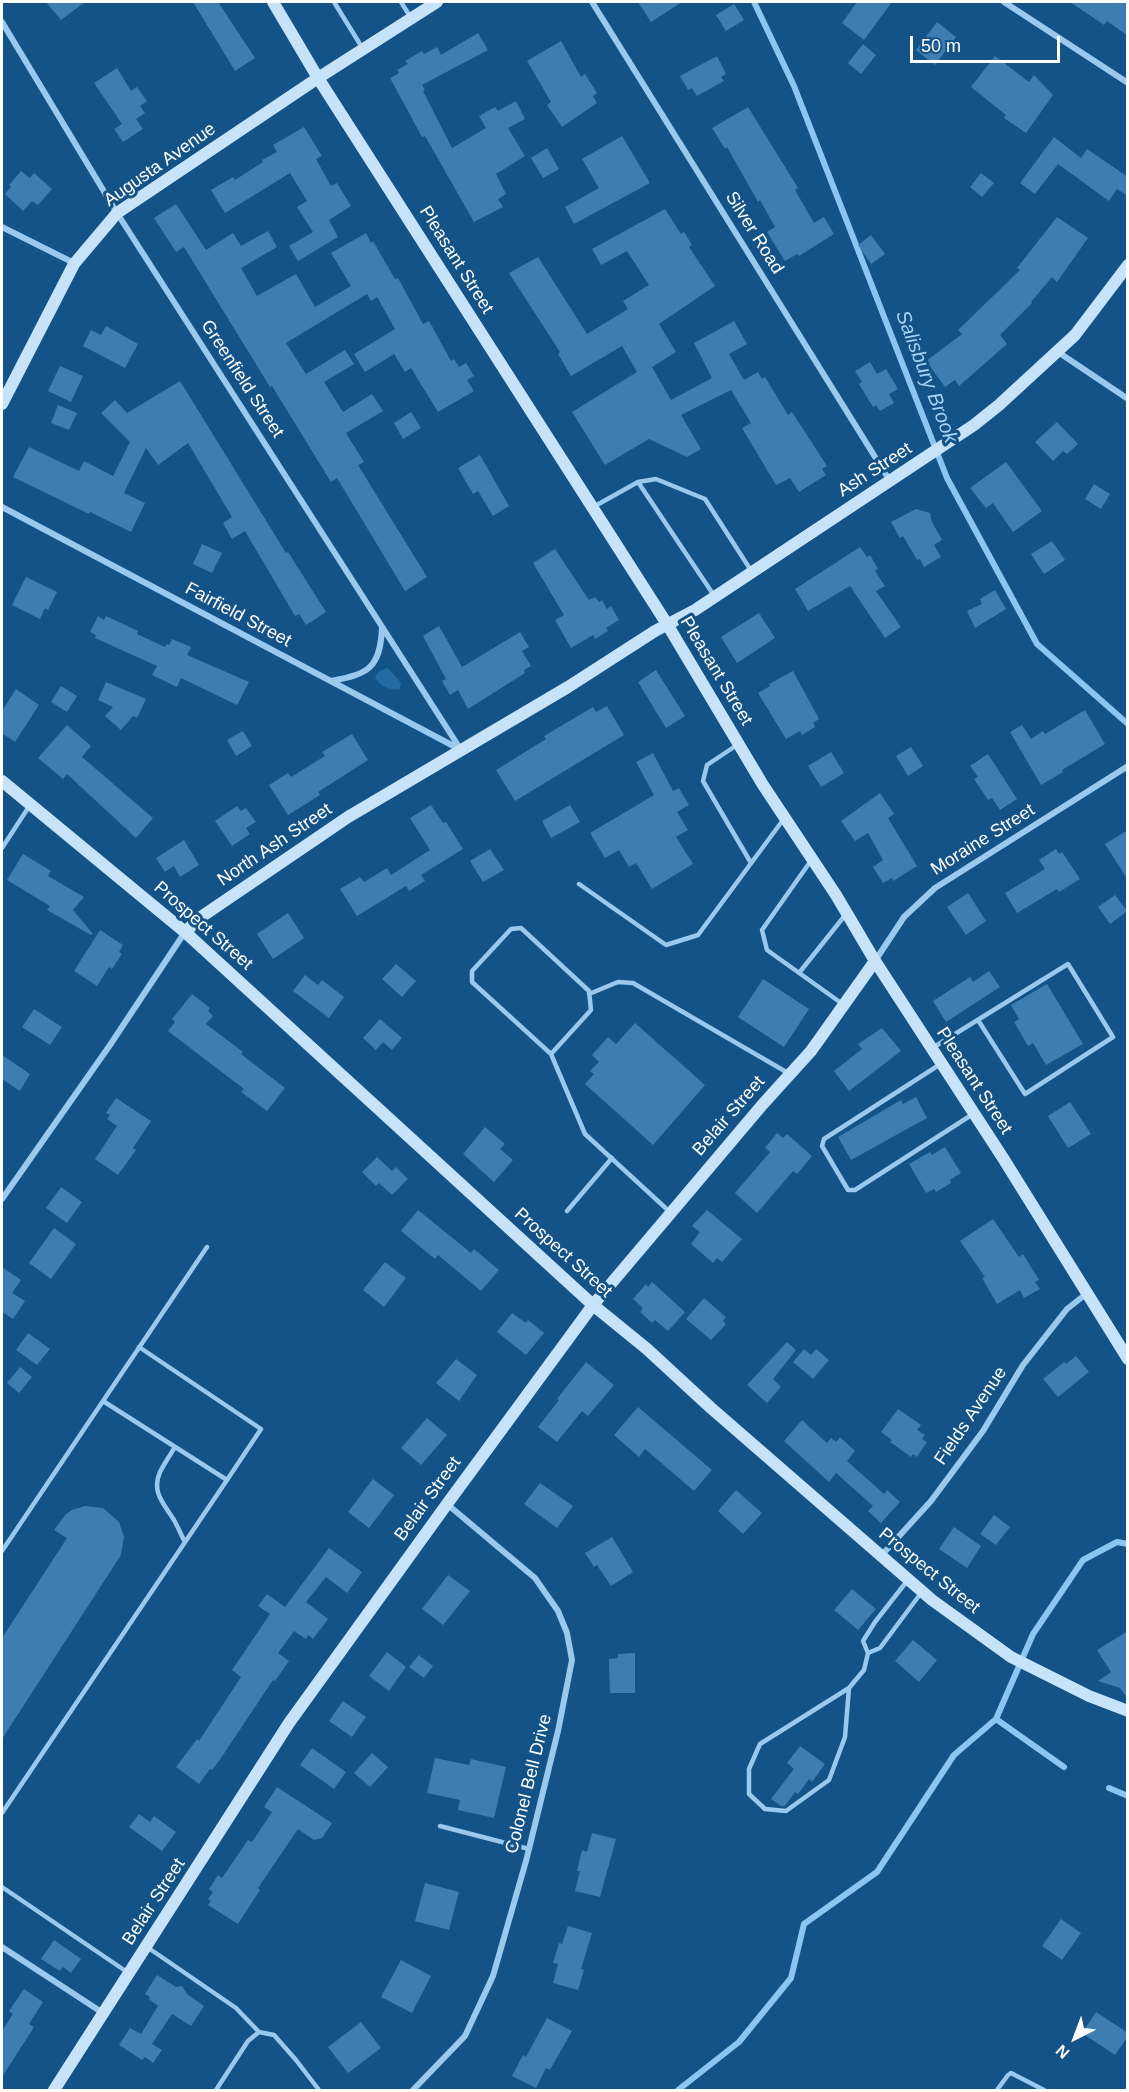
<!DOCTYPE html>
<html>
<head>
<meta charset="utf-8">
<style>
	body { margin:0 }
	#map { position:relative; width:1129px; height:2092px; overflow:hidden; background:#145387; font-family:Helvetica,sans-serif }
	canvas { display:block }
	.frame { position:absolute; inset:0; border:3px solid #fff; pointer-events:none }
	.north { position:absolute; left:1045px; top:2008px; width:60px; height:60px; -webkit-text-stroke:4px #145387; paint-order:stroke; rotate:222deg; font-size:16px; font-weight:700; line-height:24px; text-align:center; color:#fff }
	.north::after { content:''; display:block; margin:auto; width:21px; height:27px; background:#fff; clip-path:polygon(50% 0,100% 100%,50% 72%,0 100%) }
	.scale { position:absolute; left:910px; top:36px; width:150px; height:27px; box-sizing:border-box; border:3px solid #fff; border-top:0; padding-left:8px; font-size:18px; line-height:21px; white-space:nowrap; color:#fff; -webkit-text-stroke:4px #145387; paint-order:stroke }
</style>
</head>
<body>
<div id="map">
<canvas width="1129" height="2092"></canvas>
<div class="frame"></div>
<div class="north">N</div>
<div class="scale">50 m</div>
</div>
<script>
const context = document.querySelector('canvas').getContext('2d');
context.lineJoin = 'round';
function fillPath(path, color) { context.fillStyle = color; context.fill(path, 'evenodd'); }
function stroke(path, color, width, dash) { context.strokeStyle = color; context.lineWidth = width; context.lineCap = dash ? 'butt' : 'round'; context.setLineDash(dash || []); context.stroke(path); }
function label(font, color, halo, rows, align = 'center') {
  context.font = font + ' Helvetica,sans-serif'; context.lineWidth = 6; context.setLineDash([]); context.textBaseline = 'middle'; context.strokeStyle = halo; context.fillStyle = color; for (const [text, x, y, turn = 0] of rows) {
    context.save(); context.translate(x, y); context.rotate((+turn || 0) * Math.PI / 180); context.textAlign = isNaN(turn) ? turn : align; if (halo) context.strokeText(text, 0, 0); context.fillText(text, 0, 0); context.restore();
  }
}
fillPath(new Path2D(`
	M388,668L401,683L400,689C390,691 380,686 375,678C376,672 382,669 388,668Z`), '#236ba5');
stroke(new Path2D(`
	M754,2L794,86L947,478L1037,644L1128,724
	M1064,1767L996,1719L1033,1634L1083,1560L1117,1542L1128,1544
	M1109,1788L1128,1796
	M678,2090L739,2042L791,1978L804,1924L877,1872L954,1755L996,1719`), '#8bc6f2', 6);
fillPath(new Path2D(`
	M46,2H85L61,20Z
	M193,2H218L255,58L235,71Z
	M638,2H682L651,22Z
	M857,2H892L864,40L842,23Z
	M1070,2H1128V36L1107,21L1104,25Z
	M734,4L744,20L726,31L716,15Z
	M937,22L956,37L935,65L916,50Z
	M478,33L488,50L422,85L425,90L423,91L452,148L486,128L479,116L495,107L498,111L516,101L525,119L508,128L525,156L496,174L506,194L498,199L503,207L474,222L425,136L422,137L390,78L399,73L397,70L408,64L405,61L422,51L424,54L437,47L441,55Z
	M561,41L581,77L585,74L597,93L593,96L597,103L562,127L547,105L551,102L527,61Z
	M863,44L876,55L861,74L848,63Z
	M717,56L726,74L721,77L724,81L697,96L692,88L688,90L680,76Z
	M995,56L1029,82L1034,75L1053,95L1026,133L1004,118L1006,115L971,87Z
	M117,68L131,91L137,87L147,101L140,106L145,113L136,119L143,129L123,142L114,129L122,124L94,83Z
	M748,107L798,188L795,190L814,223L824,217L834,234L799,256L797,254L785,261L767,232L775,227L760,200L758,202L727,147L725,149L712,128Z
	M304,127L322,156L316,159L331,186L337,183L351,206L329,220L338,237L298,261L289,246L313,232L297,207L307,201L290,173L225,213L211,190L233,177L235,180L263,162L262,160L277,152L273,145Z
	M622,136L650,183L574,224L565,207L599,188L582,159Z
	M1054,137L1081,158L1087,149L1128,177V196L1117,189L1109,201L1058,164L1035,194L1020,183Z
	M547,148L559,169L543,178L531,158Z
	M21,171L30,178L34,173L52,189L38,205L32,201L23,211L5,194L11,187L9,185Z
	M981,173L994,183L982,197L970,187Z
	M176,204L206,250L233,233L241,246L268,231L277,247L241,268L257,296L296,274L315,307L351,286L331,253L366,233L371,243L373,241L395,279L398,278L423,324L429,321L451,361L454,359L459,367L466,363L474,376L467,380L474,391L438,412L411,368L405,372L394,354L365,372L354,354L395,329L377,297L371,301L367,294L286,343L306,374L345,350L354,364L324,382L343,412L372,394L383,411L346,433L364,462L358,465L427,577L405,591L337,478L331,482L272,386L270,387L184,247L176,252L154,218Z
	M665,209L681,234L684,232L692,245L689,247L715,286L659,324L676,352L652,367L671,400L712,378L694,343L734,321L747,344L729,354L744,380L758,372L762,379L765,377L788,415L792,412L827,466L822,469L826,475L799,492L790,478L776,485L742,428L751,423L731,390L681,415L701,449L687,457L649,439L605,465L572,412L637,372L622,346L571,376L558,354L560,352L509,273L538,257L587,334L628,309L623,301L649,285L627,251L601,265L592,249Z
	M1057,217L1088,238L1057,282L1052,277L1031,302L1032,303L1000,335L1007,344L959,386L955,380L945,387L926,361L962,334L958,330L1020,270L1017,268Z
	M871,235L885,254L871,264L858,245Z
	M106,326L138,344L125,368L83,346L91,330L101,335Z
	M870,362L877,374L886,369L898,389L889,394L894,403L880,411L876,405L873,407L859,384L862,382L855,371Z
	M60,366L83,376L71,402L48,391Z
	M180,381L286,553L288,552L326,612L306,625L299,614L295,616L245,531L232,539L223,523L232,517L188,443L158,465L146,448L124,493L145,503L131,532L90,512L89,514L13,477L29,447L79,471L84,461L113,476L130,442L101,413L115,400L127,413Z
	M58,405L77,413L69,430L51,423Z
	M411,412L421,428L403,439L394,423Z
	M1057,422L1078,444L1067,454L1063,451L1053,461L1035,442Z
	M480,455L509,506L493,516L478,491L473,494L458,468Z
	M1006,462L1042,511L1013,532L993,503L986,508L970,488Z
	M1094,484L1110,494L1101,509L1085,499Z
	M916,509L930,513L932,522L942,540L934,545L941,557L924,567L920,559L917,560L903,536L900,538L891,522Z
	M1052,541L1065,560L1044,574L1031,554Z
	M202,544L222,553L212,573L193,564Z
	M860,547L867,557L870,555L878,569L875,571L885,586L876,591L901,627L885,638L850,586L808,611L795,589Z
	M555,549L589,600L595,597L599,602L602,600L607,609L611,606L619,620L606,628L608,631L595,639L593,635L571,648L555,620L564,615L533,563Z
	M26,577L57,592L48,610L45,608L40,619L12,605Z
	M995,590L1006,609L975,628L967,611L982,604L980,599Z
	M759,613L775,638L737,663L721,637Z
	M98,616L104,620L106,616L138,631L137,634L165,647L167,644L169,645L172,639L191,647L187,655L249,682L237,705L181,678L177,687L152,675L157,666L95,638L96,635L90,632Z
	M439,626L462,667L520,632L529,647L522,651L531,666L524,670L525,673L468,709L458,690L450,695L442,681L446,679L423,636Z
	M656,670L685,716L666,728L638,682Z
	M793,671L819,719L813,723L815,727L802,735L800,731L786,739L758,693L770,686L769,684Z
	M106,682L146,699L137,718L133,716L121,730L105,716L113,707L98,700Z
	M61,686L77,696L67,712L51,702Z
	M16,689L39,705L15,742L2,733V711Z
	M607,706L624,735L515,801L496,770L546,739L544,736L593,707L596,712Z
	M1085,710L1105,744L1062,770L1063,772L1041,785L1010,732L1022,725L1031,739L1043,731L1045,734Z
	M67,725L91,746L82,757L153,818L136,838L67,774L63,779L38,758Z
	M243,731L252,746L236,756L227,740Z
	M352,734L368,760L318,792L320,795L288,815L269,785L288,773L291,777L325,756L322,752Z
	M911,747L923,766L908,776L896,756Z
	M831,752L844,773L821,787L808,766Z
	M653,753L673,791L679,788L689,805L677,812L688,830L676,837L693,864L652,889L636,863L629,867L619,850L605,858L590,833L654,795L636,762Z
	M988,754L1017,799L1000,810L992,798L988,800L974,779L978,777L970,766Z
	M880,793L894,814L888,818L917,866L893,881L892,878L883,883L873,867L883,860L868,833L855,841L841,821Z
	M431,805L443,823L446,822L463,849L421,875L425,881L409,891L406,886L357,916L340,889L360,877L364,882L387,868L391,875L430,850L410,818Z
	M570,805L580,822L551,838L542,821Z
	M237,806L241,811L246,808L256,822L246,828L250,834L232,846L215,821Z
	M1128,830V880L1105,844Z
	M184,840L199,865L180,877L174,866L165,872L156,858Z
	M490,849L504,870L483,882L470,861Z
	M1056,849L1059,854L1062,852L1080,879L1059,892L1057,889L1017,913L1005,893L1045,869L1039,860Z
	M23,854L51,871L48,876L84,897L73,910L93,934L91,935L47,910L50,906L7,880Z
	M968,893L986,921L966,935L947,907Z
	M1115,895L1127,911L1110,924L1098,907Z
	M288,913L304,938L273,959L257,934Z
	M100,930L123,945L119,952L122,954L112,969L109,967L97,986L74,971Z
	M396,964L416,981L402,997L382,979Z
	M989,971L1000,987L946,1022L933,1001L970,977L973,982Z
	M305,975L318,985L322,980L344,997L329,1018L293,991Z
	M763,979L809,1009L784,1047L738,1017Z
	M1047,984L1083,1044L1046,1065L1033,1043L1028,1046L1014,1022L1019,1019L1011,1005Z
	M192,994L210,1008L208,1011L213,1016L206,1024L243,1052L241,1054L285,1088L267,1111L241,1092L244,1089L168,1031L175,1022L172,1019Z
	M34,1009L62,1027L50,1045L22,1027Z
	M380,1019L402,1038L392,1050L383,1042L376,1050L363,1038Z
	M635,1023L705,1085L653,1145L585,1084L594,1074L590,1071L599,1062L592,1055L608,1037L616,1044Z
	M882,1028L901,1051L849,1091L834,1071L862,1049L858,1044Z
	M2,1055L30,1074L20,1091L2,1079Z
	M916,1097L927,1118L851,1160L838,1137L901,1100L903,1104Z
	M116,1098L151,1121L133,1148L136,1150L118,1175L95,1159L117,1126L107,1119L110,1115L106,1113Z
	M1070,1102L1091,1134L1068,1148L1048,1116Z
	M485,1127L505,1144L500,1149L513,1160L494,1182L463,1154Z
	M777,1133L783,1138L787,1134L812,1156L797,1174L793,1171L757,1213L735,1193L770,1152L765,1148Z
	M945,1147L961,1173L950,1180L951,1183L936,1192L934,1189L926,1193L909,1164L930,1152L932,1155Z
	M377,1157L392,1171L396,1167L408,1179L392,1195L379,1183L376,1186L362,1172Z
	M61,1187L82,1202L67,1223L46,1208Z
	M418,1210L471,1253L474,1249L499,1270L481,1291L438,1255L435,1259L401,1231Z
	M707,1210L742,1239L722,1262L717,1258L713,1263L691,1244L700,1232L692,1226Z
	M993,1219L1019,1257L1023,1254L1039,1280L1035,1282L1040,1289L1024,1298L1020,1290L997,1304L982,1278L985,1277L960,1241Z
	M54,1228L76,1244L51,1279L29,1263Z
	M385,1262L406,1278L384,1307L363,1290Z
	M2,1267L21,1280L12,1293L25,1301L13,1319L2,1312Z
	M652,1282L685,1312L668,1331L655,1320L652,1323L640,1312L643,1308L633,1299L646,1284L648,1287Z
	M704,1298L726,1317L723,1321L726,1324L711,1340L686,1319Z
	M512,1313L526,1323L528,1320L544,1333L526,1355L497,1332Z
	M28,1333L50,1349L37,1365L16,1350Z
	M787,1342L796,1350L773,1379L781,1387L767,1403L747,1385Z
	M804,1349L811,1355L816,1349L829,1360L813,1379L793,1362Z
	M1076,1356L1089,1372L1058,1397L1043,1379L1064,1362L1066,1364Z
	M456,1359L477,1375L459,1401L436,1383Z
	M586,1362L614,1385L588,1416L582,1411L557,1442L538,1427L559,1400L557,1399Z
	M20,1367L32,1377L19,1393L7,1383Z
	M638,1407L712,1470L694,1491L645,1449L639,1457L614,1435Z
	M898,1409L921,1425L917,1430L925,1435L922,1439L927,1442L917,1457L913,1454L911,1457L890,1442L892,1440L881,1432Z
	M427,1418L447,1435L421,1465L401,1448Z
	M802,1420L827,1443L831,1438L836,1442L840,1437L855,1451L847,1461L884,1494L887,1490L900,1502L881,1523L868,1511L873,1506L836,1473L829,1482L784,1441Z
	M373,1479L394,1495L369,1528L348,1512Z
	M540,1483L573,1506L557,1528L524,1504Z
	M736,1490L762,1513L743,1534L718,1511Z
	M85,1506L103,1508L119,1522L124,1537L121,1555L2,1739V1638L67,1538L54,1530L65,1515L72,1510Z
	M994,1515L1010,1527L996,1545L980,1534Z
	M954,1527L981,1546L967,1568L939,1549Z
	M612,1537L633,1572L611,1586L597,1565L594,1567L585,1553Z
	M329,1548L362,1572L347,1593L326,1577L306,1602L328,1619L313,1639L308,1635L306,1639L294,1631L278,1653L289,1661L275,1681L273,1680L221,1758L212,1770L210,1769L199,1784L176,1767L197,1739L199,1741L241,1677L232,1670L270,1614L258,1606L267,1594L285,1607Z
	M448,1575L470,1591L443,1625L422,1609Z
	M852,1589L876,1609L858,1630L834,1610Z
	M1128,1631V1699L1120,1688L1098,1681L1111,1672L1097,1650Z
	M913,1640L937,1660L919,1682L895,1661Z
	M387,1652L406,1667L389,1691L369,1676Z
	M635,1653V1693H610L609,1659L618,1658V1654Z
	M419,1655L433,1666L424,1678L409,1667Z
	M343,1701L366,1717L352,1737L329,1721Z
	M800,1746L825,1764L812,1782L809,1779L798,1794L795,1792L785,1806H781L771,1799L794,1769L787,1763Z
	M312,1748L346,1772L334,1789L300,1765Z
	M372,1753L388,1767L370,1787L354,1773Z
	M435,1758L469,1765L471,1759L506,1767L494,1818L458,1810L460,1800L427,1793Z
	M277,1787L332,1823L322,1838L314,1840L298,1829L258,1888L260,1890L238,1924L208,1905L211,1901L208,1899L213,1892L209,1889L218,1875L222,1878L248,1840L252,1842L272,1812L264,1807Z
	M139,1814L150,1822L154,1816L176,1832L162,1851L129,1827Z
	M592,1833L616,1839L600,1897L575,1891L580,1871H577L582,1850L587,1852Z
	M425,1883L459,1892L449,1930L415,1921Z
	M1061,1919L1081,1933L1062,1960L1042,1946Z
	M568,1926L592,1933L581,1969L584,1970L578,1990L553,1983L558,1964L553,1963L559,1943L562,1944Z
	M54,1940L81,1959L71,1973L63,1967L60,1971L41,1959Z
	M401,1960L431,1976L412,2013L381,1997Z
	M157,1975L176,1987L182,1986L187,1994L204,2006L191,2026L172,2014L152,2044L162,2050L153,2063L145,2057L142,2060L119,2045L130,2028L141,2034L158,2006L149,1999L150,1997L145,1994Z
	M24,1989L43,2002L29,2024L34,2027L2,2077V2031L13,2014L9,2011Z
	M1096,2012L1128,2033V2036L1115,2055L1082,2033Z
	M547,2018L572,2031L550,2070L546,2068L536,2088L512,2076L523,2055L526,2057Z
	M361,2022L381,2048L348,2073L328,2047Z`), '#3d7db1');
stroke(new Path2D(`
	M334,2L363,49
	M401,2L411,18
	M638,482L715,597
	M595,506L638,482L656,479L705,499L752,572
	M737,745L707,765L703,781L751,863
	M2,848L30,805
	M810,862L762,930L767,950L844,1005
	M579,884L666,945L698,935L783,820
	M799,973L846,914
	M589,994L618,982L633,983L788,1073
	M934,1047L1068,964L1113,1037L1025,1094L978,1020
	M551,1054L591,1010L589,991L521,928L511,929L472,971V982L551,1054L585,1134L671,1213
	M939,1065L824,1139L822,1146L848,1190H855L973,1114
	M567,1211L612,1158
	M139,1347L261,1429L227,1480
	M103,1401L207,1247
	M175,1447C170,1455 164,1464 160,1472C151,1492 164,1504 174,1520C178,1527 181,1535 185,1542
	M2,1551L103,1401L227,1480L2,1813
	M868,1653L863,1641L875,1622L907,1581
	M849,1688L845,1737L829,1780L786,1811L765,1809L749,1794V1769L760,1744L849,1688L864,1670L868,1653L880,1648L921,1593
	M440,1826L529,1849
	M2,1887L127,1972
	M147,1947L236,2008L259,2032
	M216,2090L248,2041L259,2032L274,2035L296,2060L319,2090
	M997,2090L1008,2075L1011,2073L1044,2090`), '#99c9ef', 4.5);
stroke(new Path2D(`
	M592,2L890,481
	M1004,2L1128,83
	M2,22L117,213L461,750
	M2,227L74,263
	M1058,352L1128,399
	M2,507L461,750
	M331,681C369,674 380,668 382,628
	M875,961L904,917L935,888L1128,766
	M2,1199L110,1045L185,932
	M881,1556L931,1501L983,1431L1023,1365L1067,1309L1086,1294
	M2,1947L103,2013
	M413,2090L465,2036L493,1976L526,1861L558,1731L572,1660L567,1633L558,1611L535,1578L447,1504`), '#99c9ef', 6);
stroke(new Path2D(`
	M273,2L318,78L667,624L763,785L836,895L875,961L1003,1158L1128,1359
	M2,404L74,264L117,213L318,78L437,2
	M2,781L185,932L593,1305L647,1349L711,1408L932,1600L1011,1657L1089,1696L1128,1711
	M185,932L201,917L348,817L568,687L655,631L695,610L974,425L999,405L1075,335L1128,265
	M54,2090L289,1723L447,1504L593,1305L763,1104L811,1051L875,961`), '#c6e3fa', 12);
label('18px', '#fff', '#145387', [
	["Augusta Avenue",160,165,-35],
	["Silver Road",754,233,58],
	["Pleasant Street",456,260,58],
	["Greenfield Street",242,379,57],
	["Ash Street",875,470,-33],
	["Fairfield Street",238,615,28],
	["Pleasant Street",716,671,59],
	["Moraine Street",983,840,-32],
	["North Ash Street",275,845,-34],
	["Prospect Street",203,926,41],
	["Pleasant Street",974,1081,57],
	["Belair Street",729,1116,-49],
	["Prospect Street",563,1253,42],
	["Fields Avenue",971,1416,-56],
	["Belair Street",428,1499,-54],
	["Prospect Street",929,1571,39],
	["Colonel Bell Drive",529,1784,-76],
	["Belair Street",154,1902,-57]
]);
label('italic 20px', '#a4d3f6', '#145387', [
	["Salisbury Brook",926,377,69]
]);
</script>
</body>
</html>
